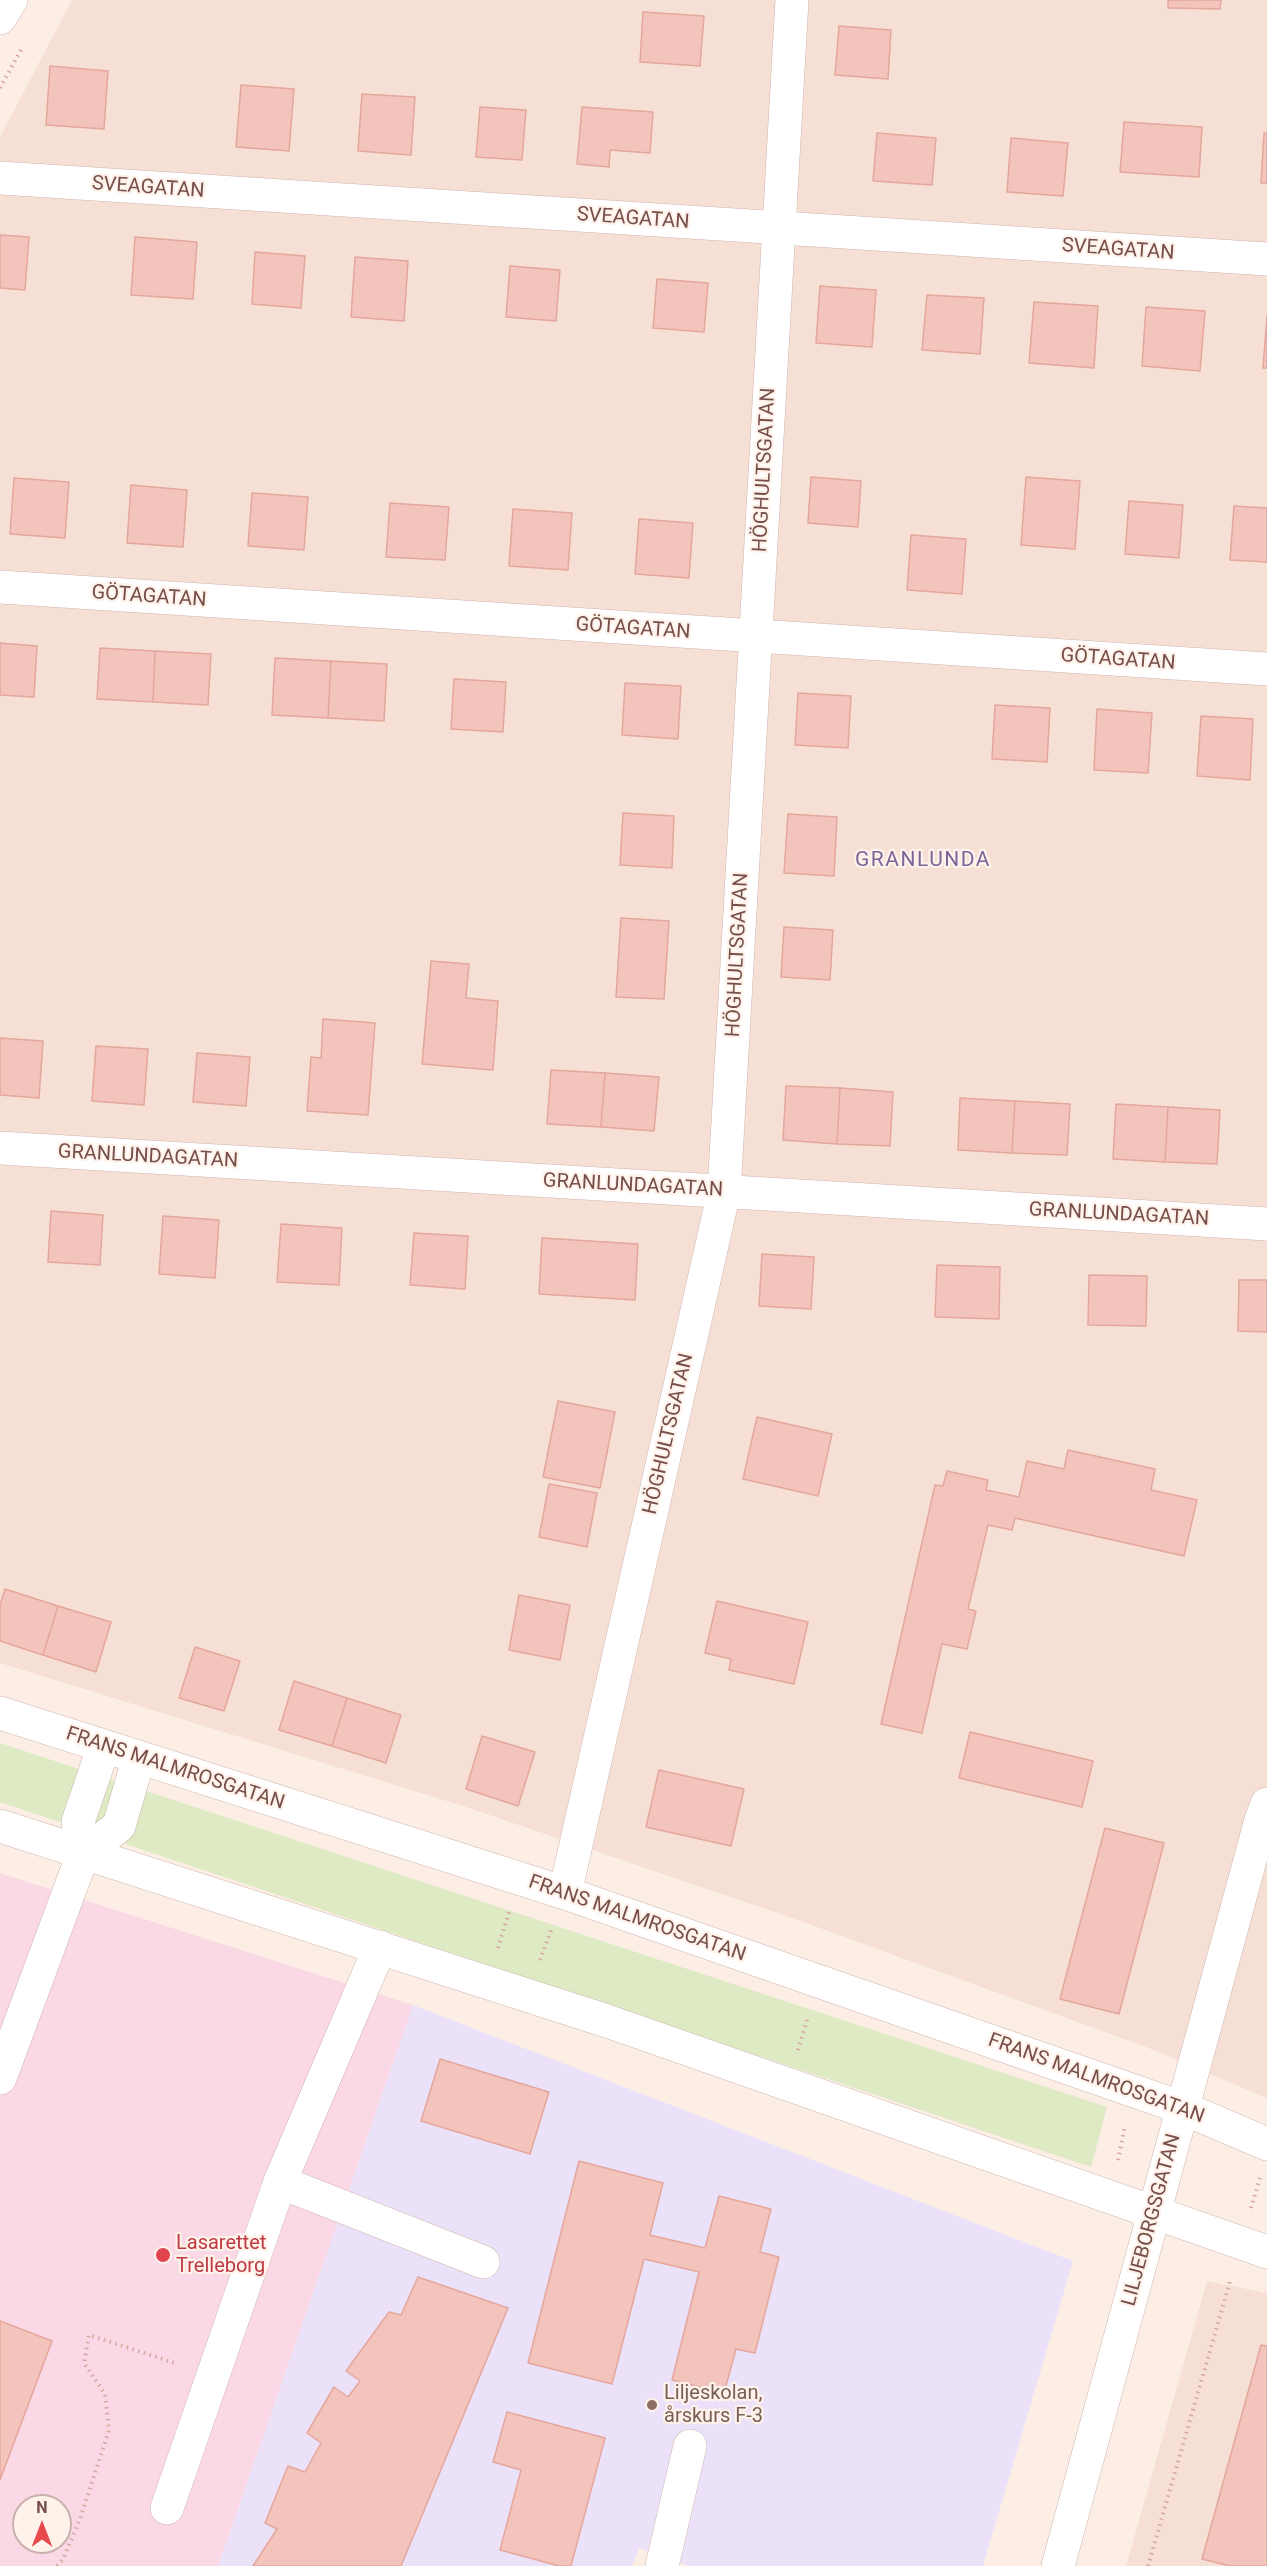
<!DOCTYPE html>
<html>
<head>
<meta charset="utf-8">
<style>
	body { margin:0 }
	#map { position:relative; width:1267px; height:2566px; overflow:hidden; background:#fceee5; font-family:Roboto,sans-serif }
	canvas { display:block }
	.north { position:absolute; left:12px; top:2494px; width:60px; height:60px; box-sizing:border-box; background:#fff2eb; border:2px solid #c8b1ab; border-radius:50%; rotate:0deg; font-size:16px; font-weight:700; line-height:24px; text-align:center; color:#764f4a }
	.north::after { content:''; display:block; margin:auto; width:21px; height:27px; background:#e8494c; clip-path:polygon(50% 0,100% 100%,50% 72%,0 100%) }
</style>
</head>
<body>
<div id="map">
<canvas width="1267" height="2566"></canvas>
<div class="north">N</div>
</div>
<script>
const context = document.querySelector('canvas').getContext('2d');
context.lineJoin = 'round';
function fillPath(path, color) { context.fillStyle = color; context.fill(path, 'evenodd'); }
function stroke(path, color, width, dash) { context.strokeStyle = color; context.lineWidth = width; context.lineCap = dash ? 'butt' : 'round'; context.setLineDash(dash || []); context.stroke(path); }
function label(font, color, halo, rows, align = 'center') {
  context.font = font + ' Roboto,sans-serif'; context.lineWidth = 4.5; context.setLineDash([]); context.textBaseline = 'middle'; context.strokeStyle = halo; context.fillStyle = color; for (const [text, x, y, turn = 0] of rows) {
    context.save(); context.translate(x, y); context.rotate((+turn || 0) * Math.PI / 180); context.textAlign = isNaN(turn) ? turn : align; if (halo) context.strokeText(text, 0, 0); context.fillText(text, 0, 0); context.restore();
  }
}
fillPath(new Path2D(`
	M72,0H1267V2098L1146,2047L795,1919L463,1806L0,1663V137Z
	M1207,2281L1267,2293V2566H1126Z`), '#f6e0d6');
fillPath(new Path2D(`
	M413,2005L1073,2261L983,2566H689L639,2548L632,2566H218Z`), '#ebe2f9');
fillPath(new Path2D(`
	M0,1873L413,2005L218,2566H0ZM24,2506H60V2542H24Z`), '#fad8e5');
fillPath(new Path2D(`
	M0,1743L1107,2107L1091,2167L0,1802Z`), '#ddeac3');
const building = new Path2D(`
	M1168,0H1221L1220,9L1168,8Z
	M643,12L704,16L700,66L640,62Z
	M839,26L891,30L888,79L835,75Z
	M50,66L108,71L104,129L46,125Z
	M241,85L294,89L289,151L236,147Z
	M362,94L415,97L411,155L358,151Z
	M480,107L526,110L522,160L476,157Z
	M582,107L653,112L650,153L610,150L609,167L577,164Z
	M1124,122L1202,127L1199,177L1120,172Z
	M877,133L936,138L932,185L873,181Z
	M1264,133H1267V183H1261Z
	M1011,138L1068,143L1063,196L1007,192Z
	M0,235L29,237L25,290L0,288Z
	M135,237L197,242L193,299L131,295Z
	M255,252L305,256L301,308L252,304Z
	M355,257L408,261L404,321L351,317Z
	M510,266L560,270L556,321L506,317Z
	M657,279L708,283L704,332L653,328Z
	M820,286L876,290L872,347L816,343Z
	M927,295L984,298L980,354L922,350Z
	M1034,302L1098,306L1094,368L1029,363Z
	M1146,307L1205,311L1200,371L1142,366Z
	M1267,316V368H1263Z
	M811,477L861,481L858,527L808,523Z
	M1026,477L1080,481L1075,549L1021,545Z
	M14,478L69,482L65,538L10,534Z
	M131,485L187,490L183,547L127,543Z
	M252,493L308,497L304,550L248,546Z
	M1129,501L1183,505L1179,558L1125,554Z
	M390,503L449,507L445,560L386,557Z
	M1234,506L1267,508V562L1230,560Z
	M513,509L572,513L568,570L509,566Z
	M639,519L693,523L689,578L635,574Z
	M911,535L966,539L962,594L907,590Z
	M0,643L37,646L34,697L0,695Z
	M100,648L155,651L153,702L97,699Z
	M155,651L211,654L208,705L153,702Z
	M275,658L331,661L328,718L272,715Z
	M331,661L387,664L384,721L328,718Z
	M454,679L506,682L503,732L451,729Z
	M625,683L681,686L678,739L622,735Z
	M798,693L851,696L848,748L795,745Z
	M995,705L1050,708L1047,762L992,759Z
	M1097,709L1152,713L1148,773L1094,770Z
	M1201,716L1253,719L1250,780L1197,776Z
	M623,813L674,816L672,868L620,865Z
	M788,814L837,817L834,876L784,873Z
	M621,918L669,921L664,999L616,997Z
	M784,927L833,930L830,980L781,977Z
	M431,961L469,964L466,998L498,1001L493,1070L422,1064Z
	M323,1019L375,1023L368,1115L307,1111L311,1057L321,1058Z
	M0,1038L43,1041L39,1098L0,1095Z
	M96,1046L148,1049L144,1105L92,1101Z
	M197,1053L250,1057L246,1106L193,1102Z
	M551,1070L605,1073L601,1127L547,1124Z
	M605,1073L659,1077L654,1131L601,1127Z
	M786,1086L840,1088L837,1144L783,1140Z
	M840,1088L893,1092L890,1146L837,1144Z
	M960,1098L1015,1101L1012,1153L958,1150Z
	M1015,1101L1070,1104L1067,1155L1012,1153Z
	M1116,1104L1168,1107L1165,1162L1113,1159Z
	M1168,1107L1220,1110L1217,1164L1165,1162Z
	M51,1211L103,1215L100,1265L48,1262Z
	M163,1216L219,1220L215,1278L159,1274Z
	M281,1224L342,1228L339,1285L277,1282Z
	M414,1233L468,1236L465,1289L410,1285Z
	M542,1238L638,1244L635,1300L539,1294Z
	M762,1254L814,1257L811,1309L759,1306Z
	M937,1265L1000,1267L999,1319L935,1317Z
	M1089,1275L1147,1276L1146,1326L1088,1325Z
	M1239,1280H1267V1332L1238,1331Z
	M558,1401L615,1412L600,1488L543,1477Z
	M757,1417L832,1434L818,1496L743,1479Z
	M1068,1450L1155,1469L1151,1490L1197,1500L1184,1556L1015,1518L1012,1530L988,1525L968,1609L976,1611L967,1649L942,1644L922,1733L881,1724L935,1485L943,1486L947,1471L988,1480L986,1490L1019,1497L1027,1461L1064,1469Z
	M549,1484L597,1493L587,1547L539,1537Z
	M5,1589L58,1606L43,1655L0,1641V1605Z
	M519,1595L570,1605L560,1660L509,1650Z
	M717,1601L808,1622L794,1684L729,1670L731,1659L705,1653Z
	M58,1606L111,1622L96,1672L43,1655Z
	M195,1647L240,1661L224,1711L179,1698Z
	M294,1681L347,1698L332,1746L279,1730Z
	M347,1698L401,1715L386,1763L332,1746Z
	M970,1732L1093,1761L1082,1807L959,1778Z
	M482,1736L535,1752L518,1806L466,1789Z
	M659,1770L744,1789L731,1846L646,1827Z
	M1105,1828L1164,1843L1119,2014L1060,1999Z
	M440,2059L549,2092L530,2154L421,2121Z
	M579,2161L663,2183L650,2235L705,2248L719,2196L771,2209L760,2252L779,2257L755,2353L736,2349L724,2393L672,2380L699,2272L644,2259L612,2384L528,2363Z
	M418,2277L508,2308L401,2566H253L277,2529L265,2523L288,2466L305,2472L321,2443L307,2433L334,2387L348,2397L360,2381L346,2371L389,2312L401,2315Z
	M0,2321L52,2341L0,2480Z
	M1261,2345L1267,2346V2566H1230L1202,2559Z
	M507,2412L605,2438L571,2566H559L500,2550L521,2470L493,2462Z`);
fillPath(building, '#f2c4bc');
stroke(building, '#e5a69c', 1.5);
const minor = new Path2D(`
	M0,18L11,0
	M0,178L1267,259
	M0,587L1267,669
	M0,1148L1267,1224
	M0,1713L565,1893L1183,2108L1267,2144
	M0,1826L607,2021L1267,2252
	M83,1854L119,1826L139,1757
	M565,1893L724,1192L792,0
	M0,2078L83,1854L78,1822L104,1746
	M280,2182L483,2262
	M167,2508L280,2182L380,1947
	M662,2566L690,2446
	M1058,2566L1261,1820L1267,1804`);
stroke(minor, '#d0b5ae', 34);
stroke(new Path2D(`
	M0,88L22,48
	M498,1948L509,1912
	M540,1960L552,1928
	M798,2050L808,2017
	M1118,2160L1125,2126
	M1251,2208L1260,2178
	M57,2566L63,2559L80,2519L109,2430L105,2394L84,2363L89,2335L178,2364
	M1148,2566L1231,2278`), '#d7a79f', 4, [1.5, 4.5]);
stroke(minor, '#fff', 33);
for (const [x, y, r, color] of [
	[163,2255,8,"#e0444e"],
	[652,2405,6,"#8d6e63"]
]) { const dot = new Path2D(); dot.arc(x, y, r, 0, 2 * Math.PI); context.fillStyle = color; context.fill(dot); stroke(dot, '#fff2eb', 2); }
label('20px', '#764f4a', '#fff2eb', [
	["SVEAGATAN",148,188,4],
	["SVEAGATAN",633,219,4],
	["SVEAGATAN",1118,250,4],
	["HÖGHULTSGATAN",765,470,-87],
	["GÖTAGATAN",149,597,4],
	["GÖTAGATAN",633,629,4],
	["GÖTAGATAN",1118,660,4],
	["HÖGHULTSGATAN",738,955,-87],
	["GRANLUNDAGATAN",148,1157,3],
	["GRANLUNDAGATAN",633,1186,3],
	["GRANLUNDAGATAN",1119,1215,3],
	["HÖGHULTSGATAN",669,1434,-77],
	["FRANS MALMROSGATAN",175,1769,18],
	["FRANS MALMROSGATAN",637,1919,19],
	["FRANS MALMROSGATAN",1096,2079,20],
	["LILJEBORGSGATAN",1152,2220,-75]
]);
label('20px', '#be3a42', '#fff2eb', [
	["Lasarettet",176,2244],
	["Trelleborg",176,2267]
], 'left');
label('20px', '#785e54', '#fff2eb', [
	["Liljeskolan,",664,2394],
	["årskurs F-3",664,2417]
], 'left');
context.letterSpacing = '1.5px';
label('21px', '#7b6599', '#fff2eb', [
	["GRANLUNDA",923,861]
]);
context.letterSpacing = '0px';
</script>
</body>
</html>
